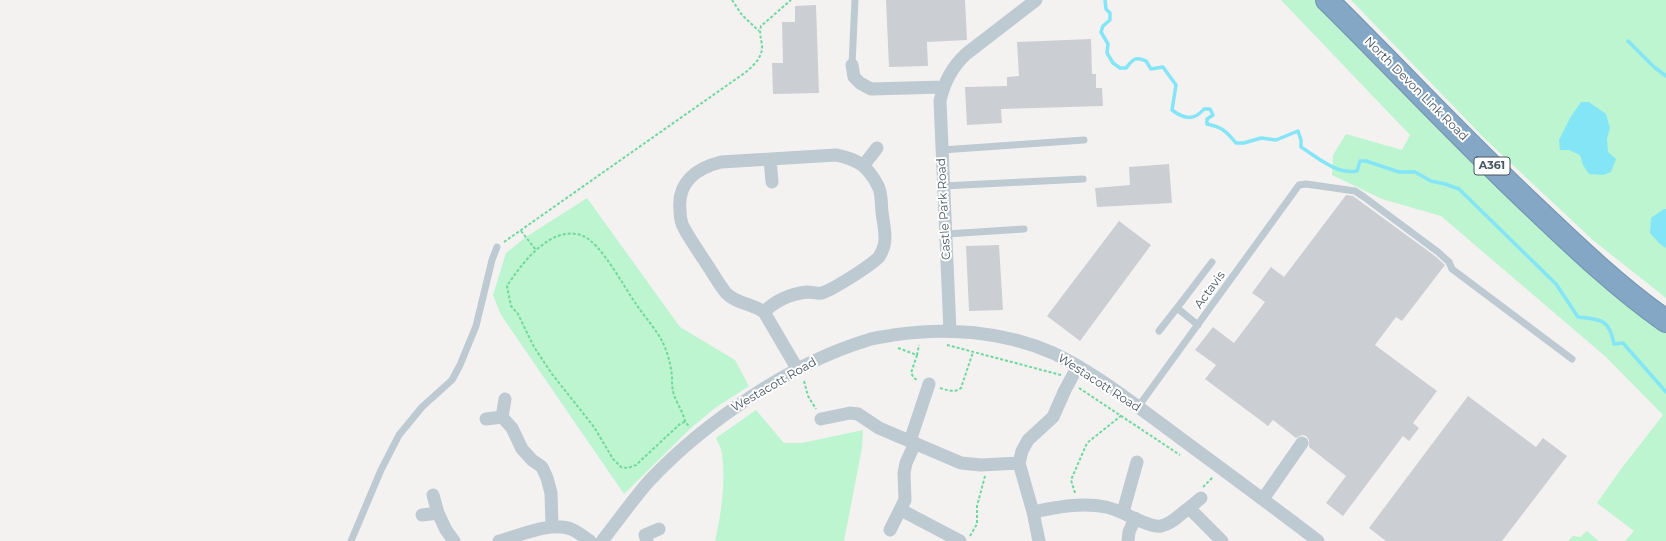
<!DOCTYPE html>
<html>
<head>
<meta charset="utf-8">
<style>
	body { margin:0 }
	canvas { display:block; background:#f4f1f1 }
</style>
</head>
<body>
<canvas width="1666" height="541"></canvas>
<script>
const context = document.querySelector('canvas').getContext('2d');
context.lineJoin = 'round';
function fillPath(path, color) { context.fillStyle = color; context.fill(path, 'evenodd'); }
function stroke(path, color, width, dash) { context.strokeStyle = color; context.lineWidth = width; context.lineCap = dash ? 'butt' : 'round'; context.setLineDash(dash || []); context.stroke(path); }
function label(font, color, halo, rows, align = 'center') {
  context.font = font + ' Montserrat,sans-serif'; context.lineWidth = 4; context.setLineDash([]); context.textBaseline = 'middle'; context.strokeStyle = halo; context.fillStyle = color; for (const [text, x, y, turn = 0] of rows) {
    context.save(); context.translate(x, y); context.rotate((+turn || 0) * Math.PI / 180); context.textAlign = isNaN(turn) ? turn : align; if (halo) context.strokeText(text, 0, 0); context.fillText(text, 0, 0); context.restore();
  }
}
fillPath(new Path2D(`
	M1281,0H1318L1624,298L1666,333V541H1625L1634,531L1597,503L1621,469L1663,415L1606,357L1441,216L1382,199L1332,175L1333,155L1346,134L1402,150L1410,135Z
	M1351,0H1666V298L1594,241L1485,139Z
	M587,198L680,327L735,360L749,386L715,408L691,428L624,494L501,315L493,295L506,253L526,237Z
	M756,410L784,443H802L863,430L862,448L844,541H715C721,516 726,481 722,455C722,449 718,443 716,438Z
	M1587,531L1599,541H1568L1573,536L1580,537Z`), '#bcf5cf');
fillPath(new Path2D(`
	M1581,102H1589L1606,114L1610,128L1607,139L1608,152L1616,159L1611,172L1603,175L1589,174L1583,165L1580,155L1569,150H1560L1559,140L1570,118Z
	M1664,209H1666V248L1660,244L1650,233L1651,218Z`), '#84e5f7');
stroke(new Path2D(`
	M1105,0L1106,9L1110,13V20L1103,26L1101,32L1108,44L1107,53L1113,63L1120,68H1126C1133,60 1134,56 1146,61L1151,69L1163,67L1176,85L1172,110C1184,119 1194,121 1204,109H1210L1213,115L1207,119V124C1222,127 1226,131 1236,143H1244L1261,138L1276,140L1298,131L1301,140V147C1317,157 1337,175 1357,171L1360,161H1366L1399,172H1415L1431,181L1445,184L1459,189L1556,284L1578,317C1602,320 1609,319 1614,344L1623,343L1666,392
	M1628,41L1654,67L1666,76`), '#84e5f7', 3.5);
fillPath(new Path2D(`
	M886,0H965L967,40L927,42L928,66L889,67Z
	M816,5L819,93L773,94L772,63H783L782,22H795V6Z
	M1091,39L1092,74H1096V88H1102L1103,106L1001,109L1002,123L967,125L965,87L1007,86V77L1019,76L1017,42Z
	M1169,164L1172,203L1097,207L1095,188L1130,185L1129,167Z
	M1346,195L1353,196L1435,256L1445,265L1402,321L1396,317L1375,345L1437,391L1413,423L1419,428L1409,441L1403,436L1343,516L1326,503L1346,476L1309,447V440L1306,436L1302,435L1296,438L1273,420L1268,426L1205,379L1216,365L1195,350L1213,327L1234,343L1265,302L1252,293L1271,267L1284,277Z
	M1119,221L1151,245L1080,341L1047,316Z
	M999,245L1003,310L969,311L966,246Z
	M1468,396L1536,447L1543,438L1567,456L1502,541H1386L1369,528Z`), '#cbcfd4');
const highway = new Path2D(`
	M1327,0C1397,69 1464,141 1535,208C1577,248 1619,288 1666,321`);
stroke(highway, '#6f92b1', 24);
stroke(new Path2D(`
	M732,0L742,15L759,31
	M521,231L536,250
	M504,242L746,72C754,65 763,57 762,45C761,38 759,33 761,26L791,0
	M947,345L1061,375
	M898,348L917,355L919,345
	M917,355L911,373L914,378L917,380
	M804,381L808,396L816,409
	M940,388C947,390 955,393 961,388L973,352
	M1079,388L1180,455
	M685,422C684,413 677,404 674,395C672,389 672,383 672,377C671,364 667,350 661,339C654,327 644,316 636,304C624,287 601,243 583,236C552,223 521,264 507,286L511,306L518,314L534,347L552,374L594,427L613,459L621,467L628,468L636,465L681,423L685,422L690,427
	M1203,487L1213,477
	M1075,493L1071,480L1087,443L1122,415
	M970,536L977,524V506L985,476`), '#70d89f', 2, [3, 2]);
stroke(new Path2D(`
	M852,65L855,0
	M942,150L1084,140
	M943,186L1083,179
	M946,234L1024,229
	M1198,325L1177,308L1212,262
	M1159,331L1177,308
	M1138,407L1299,185L1306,184L1355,191L1364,197L1438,252L1449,262L1452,269L1572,359
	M351,541L381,470L399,435L422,407L452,380L460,365L476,326L492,260L497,247`), '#becad2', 7);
stroke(new Path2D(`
	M852,65L854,77L860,83L871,89L943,87
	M770,159L772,182
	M863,166L877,148
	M764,312C776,300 790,294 807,292C812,292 818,294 822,293C834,289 870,266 879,257C881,254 883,249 884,246C887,236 883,222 882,212C881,204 882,193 878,186C868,166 857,159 836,155L721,162C697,168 677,182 680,210C680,216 681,223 684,228C689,238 696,247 702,257C710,268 717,282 726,293C735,303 753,304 764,312L798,370
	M950,331L940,101C944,82 952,67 966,54L1036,0
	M502,417L512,428L522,449L532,460L542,467L547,478L551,493L552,526
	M486,419L502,417L505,399
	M821,419L850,413L858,414L879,428L961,463L981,465L1019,463
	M910,441L929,384
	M1263,499L1302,443
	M1189,508L1201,498
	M901,510L960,541
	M1033,512C1057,507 1082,502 1106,507C1122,510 1148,528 1161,526C1172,524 1180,514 1189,508L1222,541
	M1123,512L1137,462
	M438,513L446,530L454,541
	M422,515L438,513L433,495
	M890,530L905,500L904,473L906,463L915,443
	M499,541C518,536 552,521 571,529C578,532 584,537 590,541
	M602,541C618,521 633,499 650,480C705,422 791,363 868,340C876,337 885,337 893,335C946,327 1003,331 1053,353C1090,370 1130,401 1164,426C1215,464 1267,502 1318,541
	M647,541L645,535L659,529
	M1039,541L1033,512L1019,463L1022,451L1028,440L1053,417L1065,390L1078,366
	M1128,541L1129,532L1135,518`), '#becad2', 13);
stroke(highway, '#84a7c5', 22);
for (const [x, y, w] of [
	[1492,166,36]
]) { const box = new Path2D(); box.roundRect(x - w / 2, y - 9, w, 18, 3); context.fillStyle = '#fff'; context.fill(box); stroke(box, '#475662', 1); }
label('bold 11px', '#475662', null, [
	["A361",1492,166]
]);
label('12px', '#475662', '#fff', [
	["North Devon Link Road",1416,89,45],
	["Castle Park Road",944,209,-93],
	["Actavis",1210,290,-54],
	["Westacott Road",1099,383,33],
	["Westacott Road",774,385,-30]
]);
</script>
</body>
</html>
